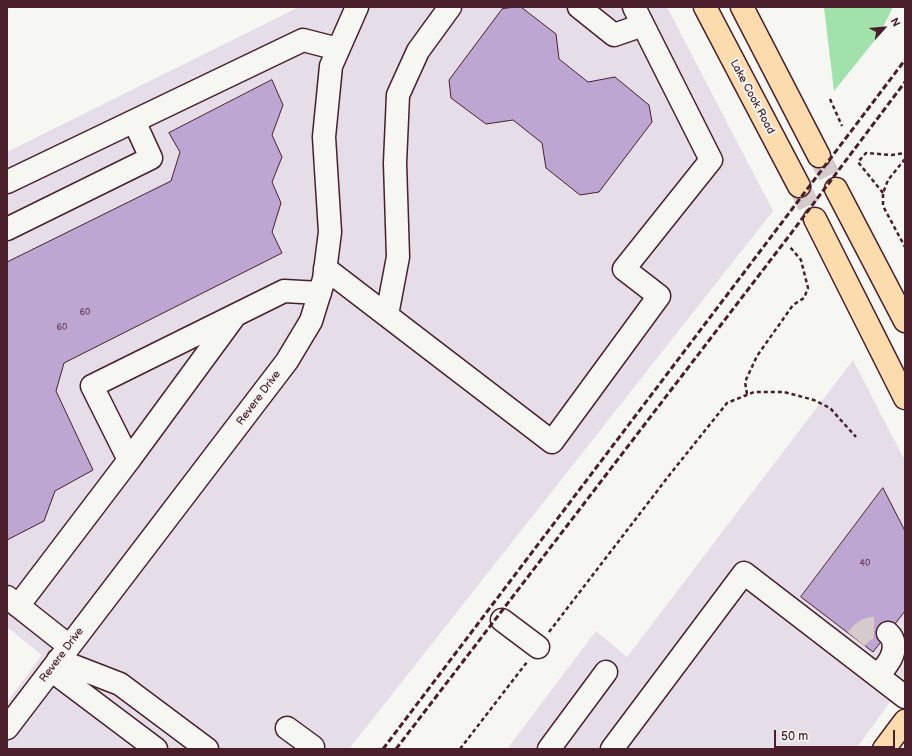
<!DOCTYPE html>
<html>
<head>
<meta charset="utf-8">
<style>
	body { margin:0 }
	#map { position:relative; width:912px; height:756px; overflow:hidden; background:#f6f6f2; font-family:"Balsamiq Sans",sans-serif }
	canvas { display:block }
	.frame { position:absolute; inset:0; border:8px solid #4a1f2b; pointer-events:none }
	.north { position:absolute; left:864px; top:8px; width:40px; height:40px; -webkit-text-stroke:3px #f6f6f2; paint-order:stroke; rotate:63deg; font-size:11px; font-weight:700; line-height:16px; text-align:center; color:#4a1f2b }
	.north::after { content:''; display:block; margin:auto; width:14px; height:18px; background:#4a1f2b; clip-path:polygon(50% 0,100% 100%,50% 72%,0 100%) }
	.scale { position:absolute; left:774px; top:730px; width:121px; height:18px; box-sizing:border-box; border:2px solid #4a1f2b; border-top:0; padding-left:5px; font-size:12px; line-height:14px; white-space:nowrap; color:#4a1f2b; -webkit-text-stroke:3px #f6f6f2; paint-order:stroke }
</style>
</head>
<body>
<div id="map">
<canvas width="912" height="756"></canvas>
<div class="frame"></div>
<div class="north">N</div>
<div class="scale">50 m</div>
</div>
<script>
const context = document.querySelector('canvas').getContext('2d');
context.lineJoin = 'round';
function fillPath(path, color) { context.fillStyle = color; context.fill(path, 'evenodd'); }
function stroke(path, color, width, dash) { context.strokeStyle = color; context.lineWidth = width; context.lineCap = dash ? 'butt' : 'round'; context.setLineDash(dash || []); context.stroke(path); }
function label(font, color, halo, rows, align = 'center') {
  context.font = font + ' "Balsamiq Sans",sans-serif'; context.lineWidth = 4; context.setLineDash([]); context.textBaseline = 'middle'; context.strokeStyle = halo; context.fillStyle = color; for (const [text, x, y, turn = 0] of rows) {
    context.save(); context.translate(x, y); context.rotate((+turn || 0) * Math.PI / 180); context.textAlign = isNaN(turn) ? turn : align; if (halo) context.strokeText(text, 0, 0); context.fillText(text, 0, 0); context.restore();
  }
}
fillPath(new Path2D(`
	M299,7H667L773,211L349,749H7V702L42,655L7,627V152Z
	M853,360L905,461V681L856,749H507L596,631L627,657Z`), '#e5dee9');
fillPath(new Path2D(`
	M824,7H893L879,35L834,91Z`), '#a1e1aa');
const building = new Path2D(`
	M515,7H521L556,34L559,59L588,82L615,77L649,105L652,122L599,192L580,195L546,168L542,143L513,120L486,124L451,98L449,80L502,9Z
	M272,80L283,105L272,135L282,157L272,182L281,203L272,232L282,253L64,363L56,391L93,470L55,491L44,521L7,540V262L171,181L180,152L169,133Z
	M883,488L905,531V611L873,652L801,597Z`);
fillPath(building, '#bea6d3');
stroke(building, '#4a1f2b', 1);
stroke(new Path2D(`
	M856,639C866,627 874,624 888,633`), '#d4cbca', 22, [22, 11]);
stroke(new Path2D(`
	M819,156L836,189
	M799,186L815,219`), '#d4cbca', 22, [22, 11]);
const minor = new Path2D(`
	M579,7L614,35L643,25L634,7
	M7,182L303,40L338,49
	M7,229L151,158L134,121
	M325,268L552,442L659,296L624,269L711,160L643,25
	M387,315L398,257L395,163L398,95L418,51L450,7
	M129,460L234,317
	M7,597L69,646
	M18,606L129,460L92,386L284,291L320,293
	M502,620L538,647
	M58,660L120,684L207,749
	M51,670L156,749
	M878,676C885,667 897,655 893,641C893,638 890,635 888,633
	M7,728L287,361L311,321L324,279L330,232L324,137L331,66L357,7
	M287,728L313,747L312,749
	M549,749L606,672
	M612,749L744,573L905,697`);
const major = new Path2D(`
	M705,7L799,186
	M742,7L819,156
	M836,189L905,321
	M815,219L905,398
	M884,749L905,721`);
stroke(minor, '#4a1f2b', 25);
stroke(major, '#4a1f2b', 25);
stroke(new Path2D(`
	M830,99L842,126
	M905,159L888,180L883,193V206L905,247
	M883,193L858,162L866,153L892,155L905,153
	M747,394L745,382L757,356L793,305L804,298L808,288L801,260L790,247
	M549,632L671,473L727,403L754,392H784L814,400L830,408L856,437
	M460,749L527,662`), '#4a1f2b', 2.5, [4, 3]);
stroke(minor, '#f6f6f2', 22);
stroke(major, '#fcdcac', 22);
stroke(new Path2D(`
	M383,749L905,60
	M396,749L789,236L905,82`), '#4a1f2b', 3, [6, 3]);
label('9px', '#674155', null, [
	["60",85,313],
	["60",62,328],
	["40",865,564]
]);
label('11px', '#4a1f2b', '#f6f6f2', [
	["Lake Cook Road",752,97,62],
	["Revere Drive",259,398,-53],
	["Revere Drive",62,655,-53]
]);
</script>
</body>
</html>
